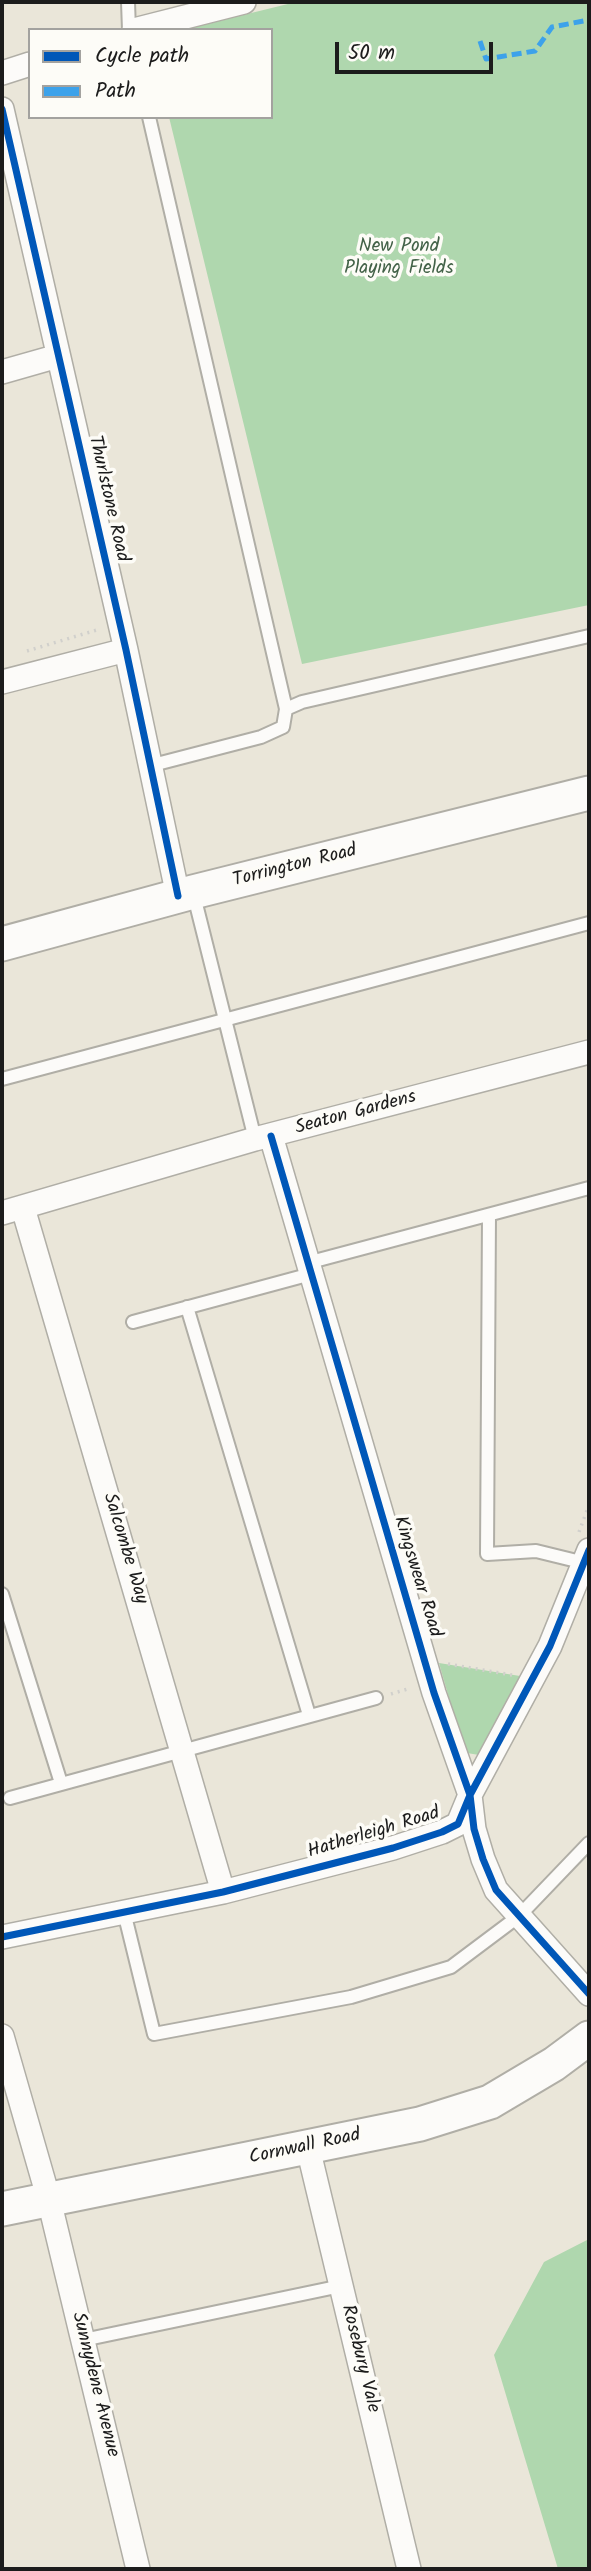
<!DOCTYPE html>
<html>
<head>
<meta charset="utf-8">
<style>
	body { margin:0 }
	#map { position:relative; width:591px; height:2571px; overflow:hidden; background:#eae6d9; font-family:Kalam,sans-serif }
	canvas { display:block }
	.frame { position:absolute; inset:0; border:4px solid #1c1c1c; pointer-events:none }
	.legend { position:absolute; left:28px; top:28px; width:245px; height:91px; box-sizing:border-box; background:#fdfcf7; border:2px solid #a3a29f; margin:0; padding:9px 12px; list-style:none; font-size:21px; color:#1c1c1c }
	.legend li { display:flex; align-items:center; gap:14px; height:35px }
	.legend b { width:35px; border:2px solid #a3a29f }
	.scale { position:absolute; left:335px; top:42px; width:158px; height:32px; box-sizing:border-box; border:4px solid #1c1c1c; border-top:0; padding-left:9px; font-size:21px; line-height:24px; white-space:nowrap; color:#1c1c1c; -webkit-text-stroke:5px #fdfcf7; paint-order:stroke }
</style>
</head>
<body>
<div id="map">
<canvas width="591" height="2571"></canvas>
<div class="frame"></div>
<ul class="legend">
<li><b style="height:9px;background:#0057b8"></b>Cycle path</li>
<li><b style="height:9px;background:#3da2ea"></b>Path</li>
</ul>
<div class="scale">50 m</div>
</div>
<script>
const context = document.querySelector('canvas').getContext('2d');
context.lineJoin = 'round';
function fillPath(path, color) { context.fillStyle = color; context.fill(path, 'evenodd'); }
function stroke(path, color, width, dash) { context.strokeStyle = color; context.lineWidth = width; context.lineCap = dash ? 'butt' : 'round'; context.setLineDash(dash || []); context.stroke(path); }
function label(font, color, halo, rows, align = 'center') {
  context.font = font + ' Kalam,sans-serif'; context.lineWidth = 7; context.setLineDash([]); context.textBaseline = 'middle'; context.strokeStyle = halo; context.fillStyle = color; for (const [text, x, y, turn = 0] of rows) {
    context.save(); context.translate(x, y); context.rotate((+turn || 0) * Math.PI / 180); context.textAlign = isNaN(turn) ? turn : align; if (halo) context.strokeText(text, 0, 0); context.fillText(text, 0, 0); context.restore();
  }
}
fillPath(new Path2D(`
	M296,2H589V605L302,664L169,117H271V30H182Z
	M439,1663L520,1676L479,1755L467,1753L463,1747Z
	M589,2239V2569H558L494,2355L544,2262Z`), '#afd7ae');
const lane = new Path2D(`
	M128,2L129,30
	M149,117L286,709
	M149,766L261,737L283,727L286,709L302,702L589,636
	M193,892L255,1139
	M2,1079L589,923
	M489,1215L487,1554L536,1551L585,1563
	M307,1263L589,1188
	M187,1307L309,1715
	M133,1322L311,1274
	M2,1594L61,1783
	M10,1798L376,1698
	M124,1912L154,2034L351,1997L451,1967L519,1916L589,1843
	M83,2340L341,2286`);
const street = new Path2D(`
	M134,30L244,2
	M2,73L30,64
	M2,109L126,650L178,896
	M2,372L58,356
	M2,682L126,650
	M271,1136L434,1693L470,1795L474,1829L483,1859L496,1890L589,1994
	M23,1208L223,1892
	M2,1213L255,1139L589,1052
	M2,1937L223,1892L393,1848L442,1832L458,1824L470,1795L550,1646L589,1550
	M2,2036L49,2200L138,2569
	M308,2148L409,2569`);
const secondary = new Path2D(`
	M2,944L193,892L589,793
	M2,2209L420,2124L490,2102L554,2064L589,2038`);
stroke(lane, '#b0aea6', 16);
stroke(street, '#b0aea6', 26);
stroke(secondary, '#b0aea6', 37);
stroke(new Path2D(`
	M27,651L100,629
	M579,1532L589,1505
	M448,1664L512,1675
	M391,1694L411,1688`), '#d1d0cc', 3.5, [2, 5]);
stroke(lane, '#fcfbf9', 12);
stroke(street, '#fcfbf9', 23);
stroke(secondary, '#fcfbf9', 33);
stroke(new Path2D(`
	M480,41L486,59L535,51L552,27L589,20`), '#3da2ea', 5, [10, 5]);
stroke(new Path2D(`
	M2,109L126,650L178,896
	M271,1136L434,1693L470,1795L474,1829L483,1859L496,1890L589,1994
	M2,1937L223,1892L393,1848L442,1832L458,1824L470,1795L550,1646L589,1550`), '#0057b8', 7);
label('19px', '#436248', '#fdfcf7', [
	["New Pond",399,248],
	["Playing Fields",399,270]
]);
label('19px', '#1c1c1c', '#fdfcf7', [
	["Thurlstone Road",107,499,77],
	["Torrington Road",295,867,-14],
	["Seaton Gardens",356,1114,-15],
	["Salcombe Way",124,1549,73],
	["Kingswear Road",416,1577,73],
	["Hatherleigh Road",374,1834,-17],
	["Cornwall Road",305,2148,-12],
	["Rosebury Vale",359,2359,76],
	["Sunnydene Avenue",94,2385,76]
]);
</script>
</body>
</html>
